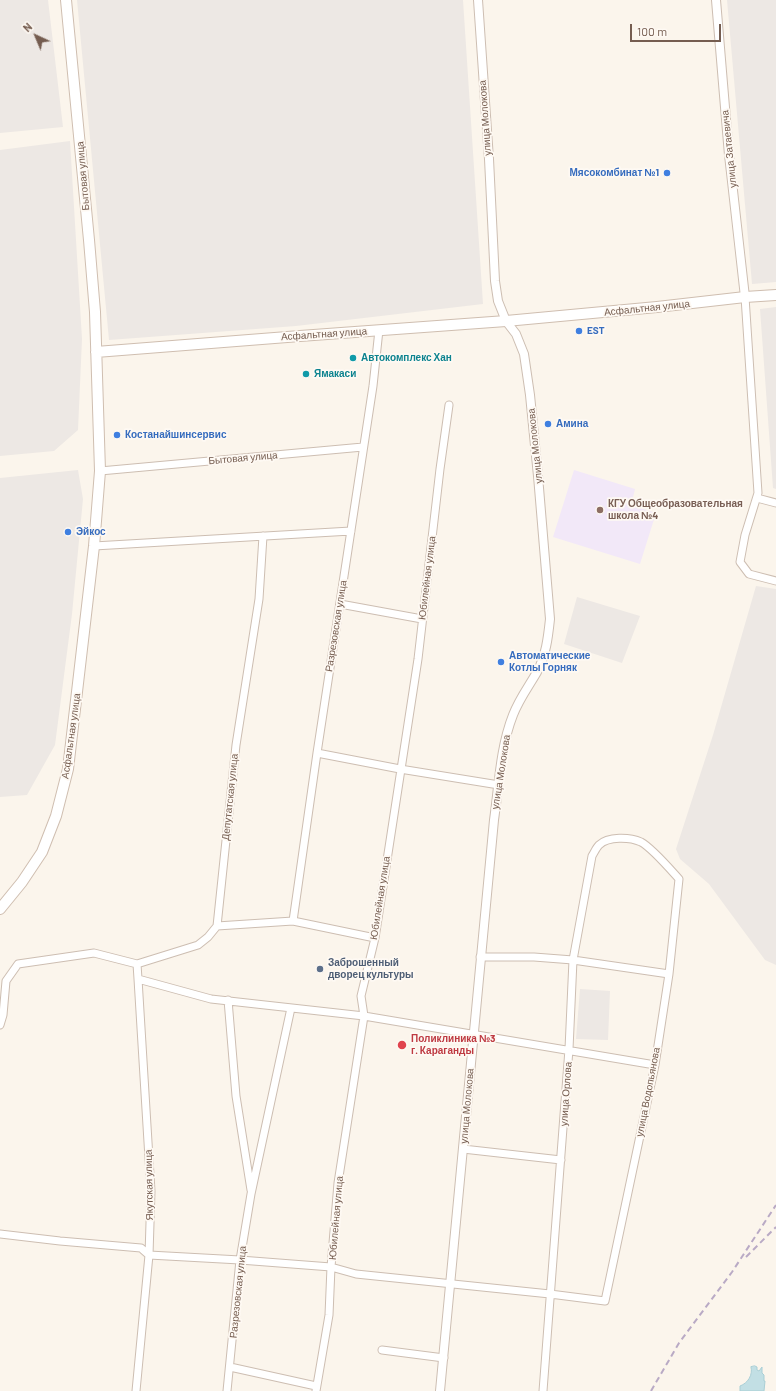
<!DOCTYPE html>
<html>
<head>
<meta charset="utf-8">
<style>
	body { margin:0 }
	#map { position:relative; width:776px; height:1391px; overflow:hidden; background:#fbf5ec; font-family:Barlow,sans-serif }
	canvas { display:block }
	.north { position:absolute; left:16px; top:16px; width:40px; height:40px; -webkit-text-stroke:3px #fef9f3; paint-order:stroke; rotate:316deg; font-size:11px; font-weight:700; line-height:16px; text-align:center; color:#755d50 }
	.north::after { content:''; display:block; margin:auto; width:14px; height:18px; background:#755d50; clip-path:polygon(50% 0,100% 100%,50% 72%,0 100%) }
	.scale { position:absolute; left:630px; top:24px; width:91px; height:18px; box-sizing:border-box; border:2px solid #755d50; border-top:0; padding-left:5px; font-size:12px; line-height:14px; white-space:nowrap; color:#755d50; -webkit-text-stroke:3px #fef9f3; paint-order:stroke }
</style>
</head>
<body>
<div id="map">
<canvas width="776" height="1391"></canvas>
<div class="north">N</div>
<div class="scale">100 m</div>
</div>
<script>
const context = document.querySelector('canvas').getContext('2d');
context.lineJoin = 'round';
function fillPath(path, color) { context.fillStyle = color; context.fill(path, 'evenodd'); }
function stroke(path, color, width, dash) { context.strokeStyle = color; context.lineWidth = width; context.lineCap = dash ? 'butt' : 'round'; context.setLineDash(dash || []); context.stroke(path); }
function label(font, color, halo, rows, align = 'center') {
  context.font = font + ' Barlow,sans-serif'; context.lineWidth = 3.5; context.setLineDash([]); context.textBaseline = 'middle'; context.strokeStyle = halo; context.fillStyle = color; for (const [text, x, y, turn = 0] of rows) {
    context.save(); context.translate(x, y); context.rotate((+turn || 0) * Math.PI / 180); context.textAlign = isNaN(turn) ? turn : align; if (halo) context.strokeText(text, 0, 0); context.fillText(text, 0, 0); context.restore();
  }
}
fillPath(new Path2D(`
	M0,0H48L63,127L0,133Z
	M77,0H463L483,304L296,326L109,340Z
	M727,0H776V282L752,284Z
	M70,141L82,339L78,430L54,451L0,456V150Z
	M776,307V489L773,488L760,309Z
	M78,470L83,499L72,614L55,745L27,795L0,797V478Z
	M756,586L776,589V965L765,960L709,884L680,859L676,849L713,735Z
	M577,597L640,616L622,663L564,644Z
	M580,989L610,991L608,1040L576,1039Z`), '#ede8e4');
fillPath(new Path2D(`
	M574,470L635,489L631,505L656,513L640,564L553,537Z`), '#f2e8f8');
const water = new Path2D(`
	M755,1366L757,1367V1370L759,1371L762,1367V1373L764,1375V1381H765L764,1391H740V1386C748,1383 753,1375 751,1367Z`);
fillPath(water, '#c2dfe4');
stroke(water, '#a9ced5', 1);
const minor = new Path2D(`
	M745,297L758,493L745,535L740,562L749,574L776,581
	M100,471L363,447
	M757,498L776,503
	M94,546L351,531
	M340,604L422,619
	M317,753L400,769L499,785
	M293,921L317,753L373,386L379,330
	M217,926L293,921L375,938
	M480,957H534L573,960L669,974
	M137,964L138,979L211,999L364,1016L655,1065
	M228,1000L236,1096L251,1190
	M0,1025L3,1015L6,981L18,964L94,953L137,964L198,945L208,937L217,926L236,745L259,599L263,536
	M463,1149L561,1160
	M0,1234L60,1241L141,1248L149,1255L240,1260L331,1267L356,1274L550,1294L605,1301L655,1065L669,974L679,879C670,869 652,848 641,842C630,837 608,836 599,845C596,848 594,853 592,856L573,960L569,1049L543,1391
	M382,1350L444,1358
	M230,1367L316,1386
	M136,1391L149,1255L151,1191L138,979
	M227,1391L240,1260L251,1194L291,1008
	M316,1391L329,1315L331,1267L338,1183L364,1016L361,996L375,938L418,659L440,469L449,405`);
const tertiary = new Path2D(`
	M716,0L729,155L745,297
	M440,1391L494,820C499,785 500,748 513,715C519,699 529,686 537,672C546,655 548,638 550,619L538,476L530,395L524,354L516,334L506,321L498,301L495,281L489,159L478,0`);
const secondary = new Path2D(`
	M96,352L300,336L506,321L657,307L745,297L776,295
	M0,909L22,882L42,852L56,816L68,769L94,546L100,471L95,312L89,240L66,0`);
stroke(minor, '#cdbeb2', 9);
stroke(tertiary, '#cdbeb2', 10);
stroke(secondary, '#cfbeb0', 12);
stroke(minor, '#fff', 7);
stroke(tertiary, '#fff', 8);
stroke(secondary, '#fff', 10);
stroke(new Path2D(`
	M746,1257L776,1227
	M651,1391L679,1343L732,1272L776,1205`), '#b9aac5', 2, [6, 4]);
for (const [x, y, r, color] of [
	[667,173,4,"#3f7fe0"],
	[579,331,4,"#3f7fe0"],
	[353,358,4,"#0f9aa8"],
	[306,374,4,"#0f9aa8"],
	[548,424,4,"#3f7fe0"],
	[117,435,4,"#3f7fe0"],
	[600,510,4,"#8d6e63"],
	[68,532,4,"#3f7fe0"],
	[501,662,4,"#3f7fe0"],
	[320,969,4,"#5c6f8a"],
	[402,1045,5,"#e0444e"]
]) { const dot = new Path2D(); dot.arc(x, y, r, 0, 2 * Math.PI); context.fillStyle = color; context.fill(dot); stroke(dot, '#fef9f3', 1.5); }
label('10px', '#755d50', '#fef9f3', [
	["улица Молокова",485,118,-94],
	["улица Затаевича",729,149,-96],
	["Бытовая улица",83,176,-95],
	["Асфальтная улица",647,308,-6],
	["Асфальтная улица",324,334,-4],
	["улица Молокова",535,446,-96],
	["Бытовая улица",243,458,-5],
	["Юбилейная улица",427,578,-83],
	["Разрезовская улица",336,626,-81],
	["Асфальтная улица",71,736,-82],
	["улица Молокова",501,772,-81],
	["Депутатская улица",230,797,-84],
	["Юбилейная улица",380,898,-81],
	["улица Водопьянова",648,1092,-79],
	["улица Орлова",566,1094,-86],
	["улица Молокова",467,1106,-85],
	["Якутская улица",149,1185,-91],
	["Юбилейная улица",336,1218,-85],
	["Разрезовская улица",238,1292,-84]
]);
label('bold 10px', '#366cbe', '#fef9f3', [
	["Мясокомбинат №1",659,173,"right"],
	["EST",587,331],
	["Амина",556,424],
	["Костанайшинсервис",125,435],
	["Эйкос",76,532],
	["Автоматические",509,656],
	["Котлы Горняк",509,668]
], 'left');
label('bold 10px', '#0d838f', '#fef9f3', [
	["Автокомплекс Хан",361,358],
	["Ямакаси",314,374]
], 'left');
label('bold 10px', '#785e54', '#fef9f3', [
	["КГУ Общеобразовательная",608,504],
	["школа №4",608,516]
], 'left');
label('bold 10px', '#4e5e75', '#fef9f3', [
	["Заброшенный",328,963],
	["дворец культуры",328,975]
], 'left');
label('bold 10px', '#be3a42', '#fef9f3', [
	["Поликлиника №3",411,1039],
	["г. Караганды",411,1051]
], 'left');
</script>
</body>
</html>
